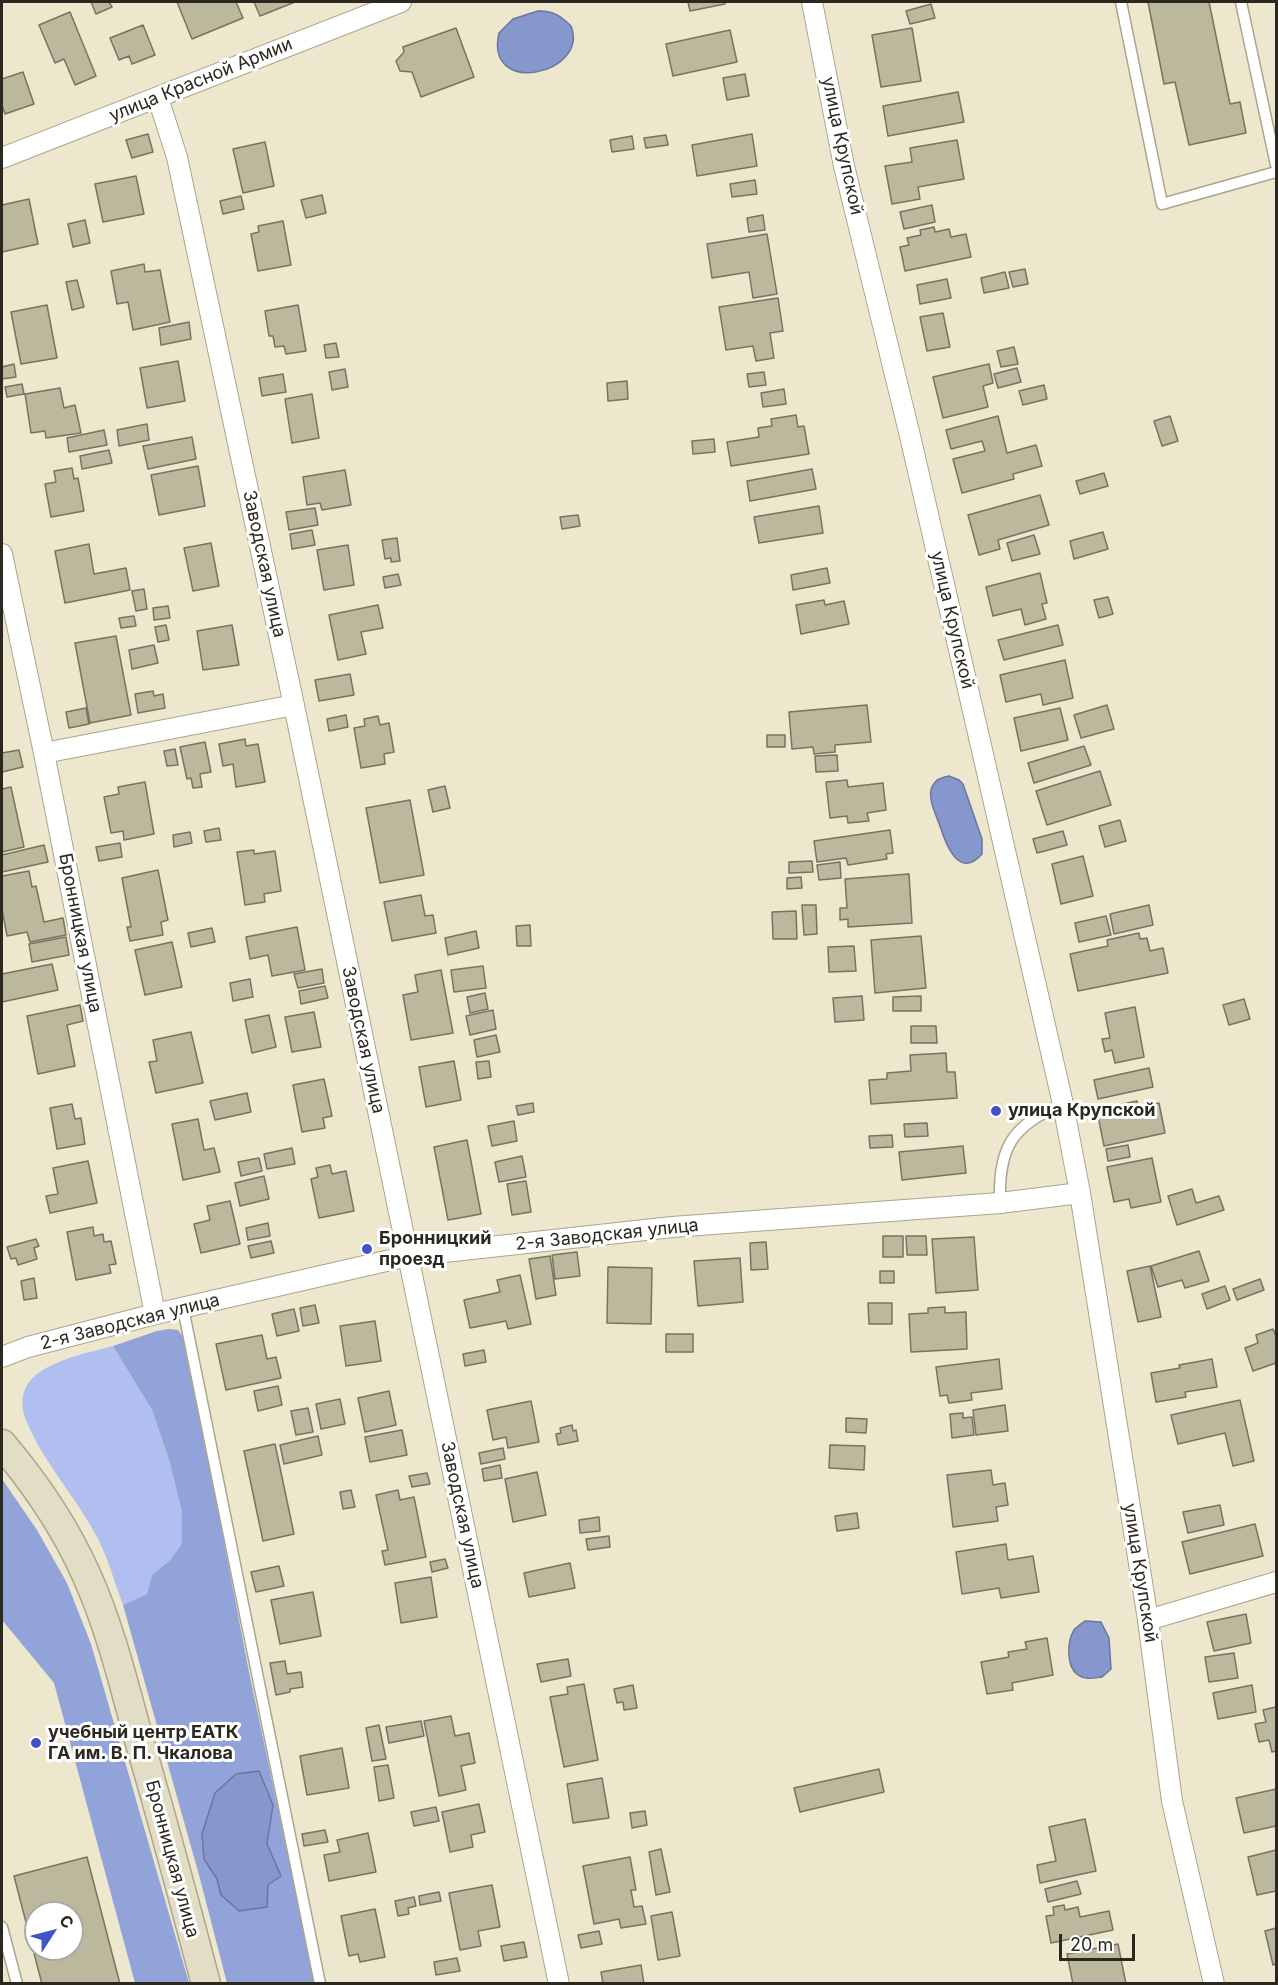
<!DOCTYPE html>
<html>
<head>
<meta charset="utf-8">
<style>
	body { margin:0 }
	#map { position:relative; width:1278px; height:1985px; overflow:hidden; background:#ece7cd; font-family:Inter,sans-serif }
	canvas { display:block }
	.frame { position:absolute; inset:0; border:3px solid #2b291f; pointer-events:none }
	.north { position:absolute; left:24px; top:1901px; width:60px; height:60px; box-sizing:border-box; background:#fff; border:2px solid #aaa9a5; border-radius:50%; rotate:54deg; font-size:16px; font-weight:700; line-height:24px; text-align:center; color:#2b291f }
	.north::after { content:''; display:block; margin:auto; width:21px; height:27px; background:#4054c7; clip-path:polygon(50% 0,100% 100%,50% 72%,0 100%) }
	.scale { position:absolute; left:1059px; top:1934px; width:76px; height:27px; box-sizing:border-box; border:3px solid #2b291f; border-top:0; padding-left:8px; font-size:18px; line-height:21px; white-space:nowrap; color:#2b291f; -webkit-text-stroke:4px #fff; paint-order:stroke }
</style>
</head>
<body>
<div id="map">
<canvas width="1278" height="1985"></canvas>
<div class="frame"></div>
<div class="north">С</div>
<div class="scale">20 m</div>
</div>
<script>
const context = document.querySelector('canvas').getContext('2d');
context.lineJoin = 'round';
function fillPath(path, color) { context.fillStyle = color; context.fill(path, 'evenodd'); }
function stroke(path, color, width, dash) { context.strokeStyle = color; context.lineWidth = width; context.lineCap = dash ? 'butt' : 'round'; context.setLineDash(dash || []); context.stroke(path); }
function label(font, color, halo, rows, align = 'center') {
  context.font = font + ' Inter,sans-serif'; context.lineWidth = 6; context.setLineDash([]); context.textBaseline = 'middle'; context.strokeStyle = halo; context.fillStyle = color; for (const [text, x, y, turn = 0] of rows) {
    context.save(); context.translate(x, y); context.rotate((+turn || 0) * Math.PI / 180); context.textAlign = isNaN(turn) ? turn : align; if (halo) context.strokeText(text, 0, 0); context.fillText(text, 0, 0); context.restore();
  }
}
fillPath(new Path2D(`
	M113,1346L152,1410L170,1463L182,1513L183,1544L170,1560L152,1575L147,1594L123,1605C115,1584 109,1561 99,1541C78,1499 43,1463 26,1420C21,1409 21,1395 27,1385C42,1361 88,1353 113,1346Z`), '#b0bfef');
fillPath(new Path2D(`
	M169,1329L178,1330L185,1339L249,1672L315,1983H227L199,1875L123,1605L147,1594L152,1575L170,1560L182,1544V1513L170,1463L152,1410L113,1346L157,1331ZM215,1793L273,1805L267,1844L281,1876L268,1885L221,1895L217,1879L204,1859L202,1834Z
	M2,1479L37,1530L67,1583L91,1644L189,1983H135L54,1683L2,1620Z`), '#92a3da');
const water = new Path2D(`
	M538,11C552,10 561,16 571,26C590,74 484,98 499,33L513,19Z
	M949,776L959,780L963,784L982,839V854C959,880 946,845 940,826C936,814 926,797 933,785C936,779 943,777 949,776Z
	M1085,1621L1101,1622L1109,1638L1111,1669L1102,1677C1094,1678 1085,1680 1078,1675C1066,1667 1067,1641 1074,1630C1077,1626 1081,1624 1085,1621Z
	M259,1771L273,1805L267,1844L281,1876L268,1885L267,1907L239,1911L221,1895L217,1879L204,1859L202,1834L215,1793L236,1774Z`);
fillPath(water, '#8697cd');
stroke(water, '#6b7699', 1.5);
const building = new Path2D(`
	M91,2H109L112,7L96,14Z
	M177,2H236L243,18L192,39Z
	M254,2H295L260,16Z
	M688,2H724L725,4L690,11Z
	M1148,2H1209L1230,104L1240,102L1246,133L1189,145L1175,82L1164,84Z
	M931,4L935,18L910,24L906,11Z
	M70,12L96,76L75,85L64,59L55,63L39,25Z
	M143,25L155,55L132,64L129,56L119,60L110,38Z
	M456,28L474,77L421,97L412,72L400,71L396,61L404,52L403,47Z
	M912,28L921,81L881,87L872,35Z
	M730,30L737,62L673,76L666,44Z
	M23,72L34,104L5,114L2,105V79Z
	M745,74L749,96L727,100L723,78Z
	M958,92L964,122L888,136L883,106Z
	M148,134L153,152L132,158L126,140Z
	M752,134L757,166L697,176L692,145Z
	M666,135L668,145L646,148L644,138Z
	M632,136L634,149L612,152L610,140Z
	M957,140L964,179L918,187L920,199L892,204L885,166L912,162L910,148Z
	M265,142L274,186L243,193L233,149Z
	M136,176L144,214L103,222L95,184Z
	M755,180L757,194L732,197L730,184Z
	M322,195L326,213L306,218L301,200Z
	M241,196L244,209L223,214L220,201Z
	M29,199L38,244L2,252V205Z
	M932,205L935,222L904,229L900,212Z
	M763,215L765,230L749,232L747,218Z
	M85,220L90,243L73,247L68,224Z
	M283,221L291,265L258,271L251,234L259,232L258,226Z
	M934,227L935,232L949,229L951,237L966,234L971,257L905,271L900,247L909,245L907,238L921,235L920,230Z
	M767,234L777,294L753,298L749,272L712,278L707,244Z
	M144,264L145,272L160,270L170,322L133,330L128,302L117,304L111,271Z
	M1025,269L1028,284L1013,287L1009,272Z
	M1005,272L1009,288L984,293L981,278Z
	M947,279L951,298L920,304L917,285Z
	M77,280L84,307L72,310L66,282Z
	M778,298L783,331L770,333L774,358L756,361L753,346L726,350L719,307Z
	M47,305L57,358L21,364L11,312Z
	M298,305L306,351L286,354L284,346L275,347L273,336H269L265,311Z
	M943,313L950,347L927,351L920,317Z
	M189,322L191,339L161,345L159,328Z
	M336,343L339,357L326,358L324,345Z
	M1014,347L1018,364L1001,367L997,351Z
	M178,361L185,401L147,408L140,368Z
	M14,364L16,377L2,379V367Z
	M989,364L993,383L983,386L988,407L943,418L933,377Z
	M1017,368L1021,382L998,388L994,374Z
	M345,369L348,387L332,390L329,372Z
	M764,372L766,385L749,387L747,374Z
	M283,374L286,392L262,396L259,378Z
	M627,381L628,399L608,401L607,383Z
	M22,384L24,394L7,397L5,387Z
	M1044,385L1047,399L1023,405L1019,391Z
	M60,388L64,408L75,405L81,433L46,438L45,431L31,433L25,394Z
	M784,389L786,404L763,407L761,393Z
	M312,394L319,438L292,443L285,399Z
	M796,415L798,427L804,426L809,454L731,466L727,442L759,437L758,428L772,426L771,419Z
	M998,416L1007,453L1036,445L1042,466L1013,474L1014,479L962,493L953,459L985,451L982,441L951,449L946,430Z
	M1170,416L1178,441L1162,446L1154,421Z
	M147,424L149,440L119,446L117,430Z
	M104,430L107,445L69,452L67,438Z
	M192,437L196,459L148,469L143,446Z
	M714,439L715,452L693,454L692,441Z
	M109,450L112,463L82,469L80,456Z
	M198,466L205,506L159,515L151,475Z
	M72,468L74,479L78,478L84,511L51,517L45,484L56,482L54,471Z
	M812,469L816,489L750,501L747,481Z
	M345,470L351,505L322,510L320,503L307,505L303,477Z
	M1104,473L1108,486L1080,494L1076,481Z
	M1040,495L1049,525L998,540L1000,549L979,555L968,515Z
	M819,506L823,533L759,543L754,517Z
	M315,508L318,525L289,530L286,512Z
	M578,515L580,526L562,529L560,517Z
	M312,530L315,545L292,549L290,534Z
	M1103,532L1108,549L1074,559L1070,541Z
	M1034,535L1040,554L1012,561L1007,543Z
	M397,538L400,561L391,562V558L385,559L382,540Z
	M211,543L219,586L193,591L184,548Z
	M89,544L94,574L126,568L130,590L65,603L55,551Z
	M348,545L354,585L324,590L317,550Z
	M827,568L830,583L793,590L791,575Z
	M1040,573L1047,603L1042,604L1046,619L1025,625L1021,609L993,616L986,587Z
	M398,574L401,585L385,588L383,577Z
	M144,589L147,609L136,611L132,591Z
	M1108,597L1113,614L1099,618L1094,600Z
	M824,600L825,605L844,601L849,624L801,634L796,605Z
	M378,605L383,628L361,632L366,654L338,660L329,615Z
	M168,606L170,618L154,620L153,608Z
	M134,616L136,626L121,628L119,618Z
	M166,625L169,640L158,642L155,627Z
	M232,625L239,665L203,670L197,631Z
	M1058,625L1063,645L1004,660L998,640Z
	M116,636L131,715L90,723L75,643Z
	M154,645L158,663L132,669L129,650Z
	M1065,660L1073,698L1043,705L1041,694L1006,702L1000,675Z
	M350,674L354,695L319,701L315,680Z
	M153,691L154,696L163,694L165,708L138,713L135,694Z
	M867,705L871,742L835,745V752L814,754L813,747L792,749L789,712Z
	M1107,705L1114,729L1081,738L1074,715Z
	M86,708L89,724L69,728L66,712Z
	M1060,708L1068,740L1021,751L1014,718Z
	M346,715L348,727L329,731L327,719Z
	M378,716L380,725L389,723L394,752L384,754L385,764L361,768L354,728L365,726L364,719Z
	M767,735H785V747H767Z
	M245,739L246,746L258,744L265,782L236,787L233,764L223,766L219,744Z
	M205,742L211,772L200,774L202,787L193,788L191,778L187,779L180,747Z
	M1084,746L1091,765L1034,783L1028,763Z
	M175,749L178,765L167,766L164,751Z
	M19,750L23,767L2,772V753Z
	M837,755L838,771L816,772L815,756Z
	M1100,771L1111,805L1047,825L1036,791Z
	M847,780L848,787L883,783L886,810L867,813L869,821L848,823L847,816L830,818L826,782Z
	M145,782L154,834L124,840L123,831L111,833L104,797L119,794L118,787Z
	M445,786L450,808L433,812L428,790Z
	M11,787L24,847L2,852V789Z
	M410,800L424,875L380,883L366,808Z
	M1120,820L1126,841L1105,847L1099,826Z
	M219,828L221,840L206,842L204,831Z
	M890,830L893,853L886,854L887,859L848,865L846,858L817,862L814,841Z
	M1063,831L1067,845L1037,853L1033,839Z
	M190,832L192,843L174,847L173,835Z
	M120,843L122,857L99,861L96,847Z
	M44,845L48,862L2,872V855Z
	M254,850V854L275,851L281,891L264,894L265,902L245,905L237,852Z
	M1083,856L1093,896L1061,904L1052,864Z
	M812,861L813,872L789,873V862Z
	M840,862L841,878L819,880L817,865Z
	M158,870L168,920L161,922L163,935L130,941L127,927H131L122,878Z
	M29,871L32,887L36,886L44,922L63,918L66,935L30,942L27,932L7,936L2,909V876Z
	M909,874L912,923L848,927V919L840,920V908H847L845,879Z
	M801,877L802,888L787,889V878Z
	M421,895L425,916L433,915L436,933L392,941L384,902Z
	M802,905H816L817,934L804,935Z
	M1149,905L1153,925L1114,934L1110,914Z
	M796,911L797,939H773L772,912Z
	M1106,916L1111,935L1079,942L1075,923Z
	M530,925L531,946H517L516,926Z
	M297,927L305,970L272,976L268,955L250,959L246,937Z
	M212,928L215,942L191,947L188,933Z
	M476,931L479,948L448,955L445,938Z
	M1139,933L1140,939L1147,938L1150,951L1163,948L1168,973L1078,991L1070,954L1108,946L1107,940Z
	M921,936L926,988L875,993L871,940Z
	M66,937L69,955L32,962L29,944Z
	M172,942L182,987L145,995L135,950Z
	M854,946L856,971L829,972L828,947Z
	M52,964L58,990L2,1002V974Z
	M483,966L486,988L454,992L451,970Z
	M322,969L324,983L298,988L294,974Z
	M441,970L453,1033L411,1040L403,995L418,992L415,975Z
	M250,979L253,997L233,1001L230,983Z
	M325,986L328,998L301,1004L299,991Z
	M485,993L488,1009L470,1013L467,997Z
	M862,996L864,1020L835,1022L833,998Z
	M921,996V1011H893V997Z
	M1244,999L1250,1019L1229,1025L1223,1005Z
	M80,1005L83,1021L67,1025L75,1066L38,1074L27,1016Z
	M1135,1007L1144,1057L1115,1063L1112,1050L1105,1052L1102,1039L1110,1038L1105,1013Z
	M493,1010L496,1029L470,1035L466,1016Z
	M314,1012L321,1047L292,1052L285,1017Z
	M269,1015L276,1047L252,1053L245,1020Z
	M911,1026H936L937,1043H911Z
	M191,1032L203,1083L156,1093L149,1062L157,1061L153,1040Z
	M496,1035L500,1052L477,1057L474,1040Z
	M946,1053L947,1072H955L957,1098L871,1104L869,1080L887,1079V1073L911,1071L910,1055Z
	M454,1061L461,1100L426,1107L419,1067Z
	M489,1061L491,1077L478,1079L476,1062Z
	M1149,1068L1153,1087L1098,1099L1094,1080Z
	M324,1079L332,1116L323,1118L325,1128L302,1132L293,1085Z
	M247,1093L251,1112L215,1120L210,1101Z
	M1137,1101L1139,1108L1159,1103L1165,1133L1104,1146L1098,1116L1106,1115L1104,1108Z
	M533,1103L534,1112L518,1115L516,1106Z
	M72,1104L75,1119L81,1118L85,1144L57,1149L50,1108Z
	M198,1119L204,1150L214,1148L220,1172L183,1180L172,1124Z
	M514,1121L517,1141L492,1146L488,1126Z
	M927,1123L928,1136L905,1137L904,1124Z
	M892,1135L893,1147L870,1148L869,1136Z
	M467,1140L481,1214L448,1220L434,1147Z
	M1128,1145L1130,1157L1108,1161L1106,1149Z
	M963,1146L966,1173L902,1180L899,1152Z
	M292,1148L295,1164L267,1169L264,1154Z
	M522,1156L526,1177L499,1182L495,1162Z
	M259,1158L262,1171L241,1176L238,1162Z
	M1152,1158L1161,1202L1131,1208L1129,1199L1114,1202L1107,1167Z
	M88,1161L97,1203L50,1213L46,1196L58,1194L53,1168Z
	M330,1165L332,1174L346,1171L354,1211L319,1218L311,1179L318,1177L316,1168Z
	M264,1176L269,1199L240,1206L235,1183Z
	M526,1181L531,1212L512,1215L507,1184Z
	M1192,1189L1196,1203L1219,1196L1224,1210L1177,1225L1168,1196Z
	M230,1201L240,1244L201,1253L194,1224L210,1220L207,1206Z
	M268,1223L270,1236L248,1240L246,1228Z
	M93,1227L94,1236L103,1234L104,1242L111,1241L116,1264L109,1265L111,1273L76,1280L67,1232Z
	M883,1236H903V1257H883Z
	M906,1236H926L927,1255H907Z
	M974,1237L978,1290L936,1293L932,1239Z
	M36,1239L39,1246L34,1248L37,1259L18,1265L16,1258L11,1259L7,1247Z
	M271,1241L274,1253L251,1258L248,1246Z
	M766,1242L768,1269L751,1270L750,1243Z
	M1199,1251L1209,1281L1185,1288L1182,1280L1158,1287L1151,1266Z
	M577,1252L580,1276L555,1279L552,1255Z
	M550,1256L556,1295L536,1299L529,1259Z
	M740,1258L743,1302L698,1306L694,1261Z
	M1150,1266L1161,1317L1138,1322L1127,1271Z
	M608,1267L652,1268L651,1324L607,1323Z
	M880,1271H894V1283H880Z
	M520,1275L531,1324L508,1329L506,1321L470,1328L464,1300L500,1292L497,1280Z
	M34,1278L37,1298L24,1300L21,1281Z
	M1260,1279L1264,1290L1237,1300L1233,1289Z
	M1225,1286L1230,1300L1207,1309L1202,1294Z
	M868,1303H892V1324H869Z
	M315,1305L319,1323L303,1326L300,1308Z
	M945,1307V1313L966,1312L967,1349L911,1352L909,1314L928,1313V1308Z
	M294,1309L299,1331L277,1336L272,1314Z
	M375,1321L381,1361L346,1366L340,1326Z
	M1273,1329L1276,1336V1363L1253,1371L1245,1348L1258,1343L1256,1335Z
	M666,1334H693V1352H666Z
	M262,1335L267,1359L276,1357L281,1378L226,1390L216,1344Z
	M484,1350L486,1362L465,1366L463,1354Z
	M999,1359L1002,1389L971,1393L972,1400L949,1403L947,1395L940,1396L936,1367Z
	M1212,1359L1217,1387L1185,1392L1186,1397L1156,1402L1151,1373L1180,1368L1179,1365Z
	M278,1386L282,1405L258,1411L254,1391Z
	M389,1391L396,1425L365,1432L358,1398Z
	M340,1399L345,1424L321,1429L316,1404Z
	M1240,1400L1254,1461L1233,1466L1225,1433L1178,1444L1171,1415Z
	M531,1401L539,1442L508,1448L506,1437L493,1440L487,1410Z
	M1005,1405L1008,1431L976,1435L973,1410Z
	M308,1408L313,1432L296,1435L291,1411Z
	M963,1413V1418L972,1417L974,1435L952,1438L950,1414Z
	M846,1418L867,1419L866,1433L846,1432Z
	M572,1425L573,1431L576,1430L578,1441L558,1445L556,1434L561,1433L560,1428Z
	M402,1430L407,1455L370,1462L365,1437Z
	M318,1436L322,1455L284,1464L280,1445Z
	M275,1444L294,1534L263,1541L244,1451Z
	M830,1445L865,1446L864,1470L829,1468Z
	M503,1448L505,1459L481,1464L479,1453Z
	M500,1465L502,1478L484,1481L482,1469Z
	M991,1470L993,1485L1005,1483L1008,1505L996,1507L998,1521L953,1527L947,1475Z
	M537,1472L546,1515L513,1522L505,1479Z
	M427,1473L430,1484L412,1487L409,1476Z
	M351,1490L355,1507L343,1509L340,1492Z
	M398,1490L400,1500L414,1497L426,1557L385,1565L382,1551L388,1550L376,1495Z
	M1220,1505L1224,1525L1188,1533L1183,1512Z
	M857,1513L859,1528L837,1531L835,1516Z
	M599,1517L600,1531L580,1533L579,1520Z
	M1255,1524L1263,1556L1190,1574L1182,1542Z
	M609,1536L610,1547L588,1550L586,1539Z
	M1006,1544L1008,1560L1033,1556L1039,1592L1001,1598L999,1588L962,1594L956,1552Z
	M445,1559L448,1568L432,1572L430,1562Z
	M570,1563L575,1588L529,1597L524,1573Z
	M279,1566L284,1586L256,1592L251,1572Z
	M431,1577L437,1617L401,1623L395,1583Z
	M313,1592L321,1636L280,1644L271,1600Z
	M1246,1614L1251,1643L1214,1651L1207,1622Z
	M1047,1638L1053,1675L1012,1683L1013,1690L987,1694L981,1662L1009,1657L1008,1652L1027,1649L1025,1642Z
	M1234,1653L1238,1678L1209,1682L1205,1657Z
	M568,1659L571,1676L541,1682L537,1664Z
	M285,1661L287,1674L301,1672L303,1687L290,1689V1692L276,1695L270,1663Z
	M584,1684L598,1760L564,1767L550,1697L568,1694L567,1687Z
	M633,1685L637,1708L624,1710L623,1702L617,1703L614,1689Z
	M1252,1685L1256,1712L1218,1719L1213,1693Z
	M1276,1707V1751L1272,1752L1269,1740L1259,1742L1255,1724L1266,1722L1263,1710Z
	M451,1716L455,1736L469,1733L475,1763L461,1766L466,1790L439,1796L424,1721Z
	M421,1721L424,1736L389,1743L386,1727Z
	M379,1725L386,1759L372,1761L366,1728Z
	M342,1748L349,1788L307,1795L300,1756Z
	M388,1765L394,1798L379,1801L374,1767Z
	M879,1769L884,1792L800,1812L794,1788Z
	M602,1778L609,1818L573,1823L567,1784Z
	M1276,1789V1826L1244,1833L1236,1798Z
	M479,1804L485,1832L471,1835L473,1847L450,1852L442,1812Z
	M436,1807L439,1821L414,1826L411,1812Z
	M645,1811L647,1825L632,1828L630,1813Z
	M1085,1819L1096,1871L1040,1883L1037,1865L1056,1861L1049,1827Z
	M325,1830L328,1842L304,1846L302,1834Z
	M368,1833L376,1872L329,1881L324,1855L340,1852L337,1840Z
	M661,1849L670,1892L656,1895L649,1852Z
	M1276,1850V1891L1257,1895L1248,1857Z
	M87,1857L120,1984H42L14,1876ZM36,1913H72V1949H36Z
	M630,1857L636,1890H631L634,1907L642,1906L646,1924L621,1928L619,1919L594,1924L583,1866Z
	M1077,1881L1081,1894L1048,1902L1045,1889Z
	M492,1885L500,1927L478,1931L481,1946L460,1950L449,1893Z
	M439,1892L441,1901L420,1905L419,1896Z
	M414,1897L416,1906L408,1908L409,1914L398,1916L395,1901Z
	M1064,1905L1065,1910L1078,1907L1080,1917L1109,1911L1113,1930L1051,1943L1046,1916L1054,1915L1053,1907Z
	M375,1909L385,1957L360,1962L358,1954L349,1956L341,1916Z
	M672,1912L680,1956L658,1960L651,1916Z
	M1276,1928V1964L1273,1965L1265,1931Z
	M599,1931L602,1944L581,1948L578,1935Z
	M524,1942L527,1957L504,1961L501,1946Z
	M1118,1944L1126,1984H1073L1067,1954Z
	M457,1958L460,1971L436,1975L434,1962Z
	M641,1965L644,1984H603L601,1972Z`);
fillPath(building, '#bcb89e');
stroke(building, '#78735c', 1.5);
const lane = new Path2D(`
	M1121,2L1162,204L1276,172
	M1241,2L1276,165
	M1000,1203C998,1149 1011,1125 1063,1104
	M183,1308L320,1984
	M2,1927L17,1984`);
const street = new Path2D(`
	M812,2L844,166L911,440L1063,1104L1080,1193L1148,1620L1172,1801L1214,1984
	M158,98L177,157L296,715L559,1984
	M2,158L401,2
	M2,554L44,753L155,1314
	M44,753L294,705
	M2,1357L28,1347L155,1314L408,1256L672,1227L1000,1203L1080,1193
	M1148,1620L1276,1582`);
const secondary = new Path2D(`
	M2,1444C35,1483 65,1527 86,1574C111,1629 125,1689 141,1747C164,1825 185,1904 206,1984`);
stroke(lane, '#aaa58c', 13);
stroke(street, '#aaa58c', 22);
stroke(secondary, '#aaa58c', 31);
stroke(lane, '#fff', 10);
stroke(street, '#fff', 20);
stroke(secondary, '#e2ddc5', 28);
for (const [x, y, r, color] of [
	[996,1111,6,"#4054c7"],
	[367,1249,6,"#4054c7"],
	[36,1743,6,"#4054c7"]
]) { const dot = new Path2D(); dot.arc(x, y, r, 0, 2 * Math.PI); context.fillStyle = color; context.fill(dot); stroke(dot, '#fff', 2); }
label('18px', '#2b291f', '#fff', [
	["улица Красной Армии",201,80,-22],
	["улица Крупской",842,146,78],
	["Заводская улица",264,564,78],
	["улица Крупской",952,620,77],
	["Бронницкая улица",80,933,79],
	["Заводская улица",363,1040,78],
	["2-я Заводская улица",607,1235,-6],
	["2-я Заводская улица",130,1322,-14],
	["Заводская улица",462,1515,78],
	["улица Крупской",1140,1573,81],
	["Бронницкая улица",172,1859,75]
]);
label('bold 18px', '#2b291f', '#fff', [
	["улица Крупской",1008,1111],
	["Бронницкий",379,1239],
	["проезд",379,1260],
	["учебный центр ЕАТК",48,1733],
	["ГА им. В. П. Чкалова",48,1754]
], 'left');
</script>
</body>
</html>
